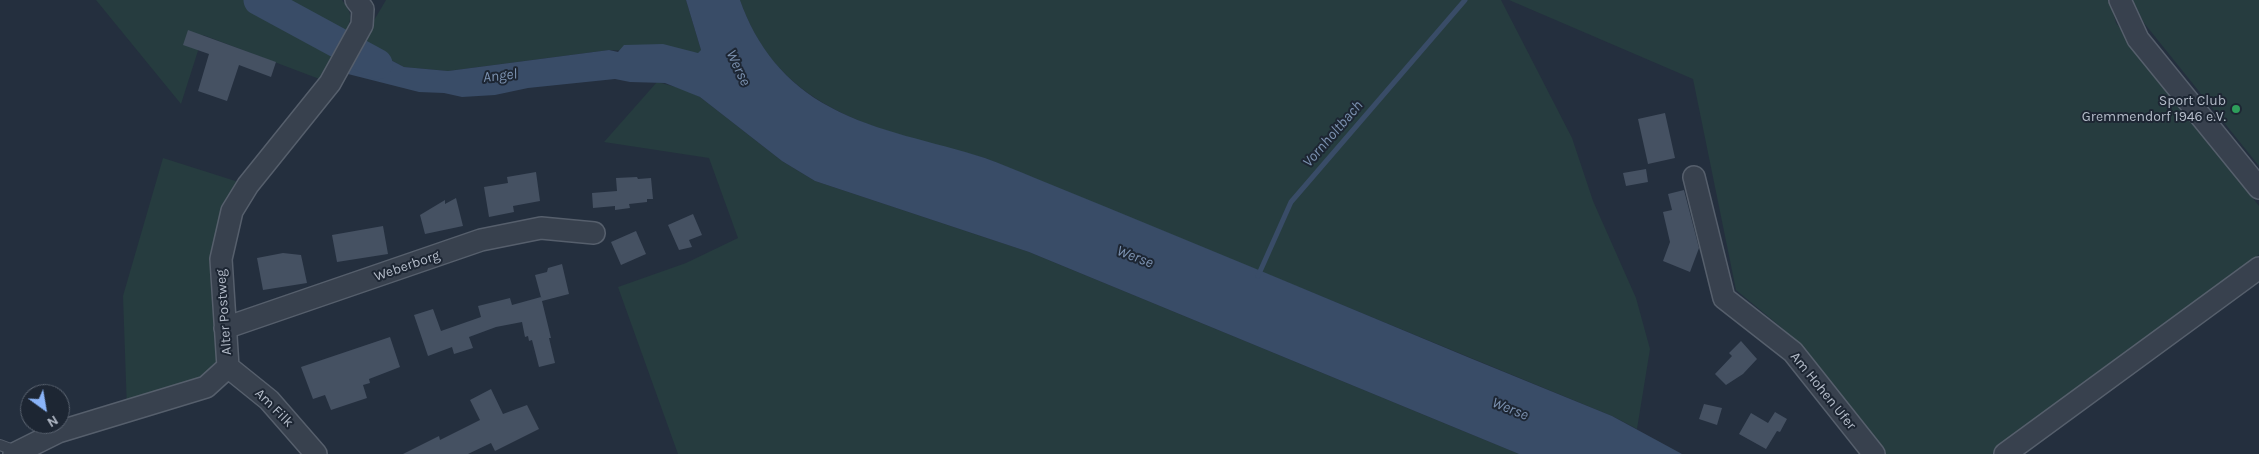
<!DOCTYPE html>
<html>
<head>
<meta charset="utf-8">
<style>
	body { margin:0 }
	#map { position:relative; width:2259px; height:454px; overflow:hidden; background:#242f3e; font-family:Karla,sans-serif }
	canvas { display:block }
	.north { position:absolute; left:20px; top:384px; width:50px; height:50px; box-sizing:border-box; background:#1d2633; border:1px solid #59626f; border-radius:50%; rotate:148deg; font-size:14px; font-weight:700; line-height:20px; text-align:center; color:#b4bcc9 }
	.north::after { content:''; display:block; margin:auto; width:18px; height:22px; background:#8ab4f8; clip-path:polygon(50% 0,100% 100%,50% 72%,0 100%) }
</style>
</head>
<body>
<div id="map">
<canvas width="2259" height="454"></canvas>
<div class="north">N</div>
</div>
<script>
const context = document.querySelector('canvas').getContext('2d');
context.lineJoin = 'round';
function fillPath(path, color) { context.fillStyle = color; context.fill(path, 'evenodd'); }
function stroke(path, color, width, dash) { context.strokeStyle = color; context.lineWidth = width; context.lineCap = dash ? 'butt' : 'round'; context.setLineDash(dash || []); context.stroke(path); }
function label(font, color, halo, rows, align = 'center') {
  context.font = font + ' Karla,sans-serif'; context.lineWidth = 4; context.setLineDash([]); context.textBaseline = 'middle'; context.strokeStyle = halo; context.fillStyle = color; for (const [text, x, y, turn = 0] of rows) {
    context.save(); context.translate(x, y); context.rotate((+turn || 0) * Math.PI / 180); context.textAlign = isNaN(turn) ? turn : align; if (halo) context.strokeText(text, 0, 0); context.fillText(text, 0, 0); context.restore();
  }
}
fillPath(new Path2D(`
	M96,0H256L331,56L335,74L330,83L203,35L181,104Z
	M284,0H342C353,15 352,17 345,34Z
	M386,0H686L701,50L699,53L609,50L448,71L404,67L360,44Z
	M740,0H1501L1572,138L1593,201L1636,298L1650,349L1637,429L1612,416L985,158C882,130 779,114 740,0Z
	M1509,0H2110L2116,23L2259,206V254L2256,259L1992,454H1886L1807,354L1782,328L1736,290L1693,79Z
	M2133,0H2259V166L2144,23Z
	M657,82L687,90L700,97L782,161L815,181L1029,252L1519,454H678L618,287L686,263L738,238L709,158L604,142Z
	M163,158L248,185L232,211L228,367L127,410L123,296Z`), '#263c3f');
fillPath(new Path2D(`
	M686,0H740C756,46 786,84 830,107C878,133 933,141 985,158C1002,164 1018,171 1035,178C1228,256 1419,338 1612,416L1682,454H1519L1029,252L815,181L782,161L700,97L665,83L630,82L615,79L528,88L495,95L462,97L444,93L419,92L344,73L360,44L404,67L448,71L609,50L618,52L624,45L663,44L698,53L701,50Z`), '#394c67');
stroke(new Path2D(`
	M1258,276L1291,202L1465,0`), '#394c67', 5);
stroke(new Path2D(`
	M259,0L377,64`), '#394c67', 31);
fillPath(new Path2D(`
	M188,30L276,62L271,77L239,65L227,101L198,91L209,54L183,45Z
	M1665,113L1675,158L1648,164L1638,119Z
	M1646,169L1648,182L1626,186L1623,173Z
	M536,172L540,201L513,206L514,212L489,217L484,187L508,183L507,177Z
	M637,177L638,179L651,178L653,199H647V202L629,204L630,208L615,210V206L593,208L592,193L617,191L616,178Z
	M1684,190L1699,248L1690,272L1663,261L1670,242L1663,212L1672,210L1668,194Z
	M456,198L463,226L425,234L420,215L445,200V204Z
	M693,214L702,235L689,240L692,247L679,250L668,225Z
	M383,226L388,254L337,262L332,235Z
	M636,231L646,254L621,265L611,242Z
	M283,253L301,255L307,283L263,290L257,258Z
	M562,264L569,294L542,301L535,275L547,272L548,268Z
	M541,297L551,338H549L555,363L539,367L532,340L529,341L528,336L525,337L522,322L496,327L469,337L473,348L454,354L452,347L428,356L414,315L433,309L441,331L481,317L478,306L510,298L512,305Z
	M390,337L400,367L369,379L370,383L363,385L367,398L331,410L325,395L313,399L301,367Z
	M1741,341L1757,359L1743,374L1726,385L1715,374L1732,356L1729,353Z
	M491,389L503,414L527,405L539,429L495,451L491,443L468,454H403L439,436L440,440L480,420L470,400Z
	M1704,404L1722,408L1717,425L1699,419Z
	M1775,412L1787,419L1780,432L1777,431L1766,449L1739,434L1751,413L1768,423Z`), '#455162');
const lane = new Path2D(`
	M0,445L16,451`);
const street = new Path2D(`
	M2120,0L2138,39L2259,188
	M1694,177L1724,298L1793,352L1874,454
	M225,328L481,240L541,228L594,233
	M228,367L269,400L316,454
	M14,454L58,432L206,387L228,367L221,259L232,211L248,185L330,83L362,25L363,9L356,0
	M2005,454L2259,268`);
stroke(lane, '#565f6c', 12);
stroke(street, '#565f6c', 24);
stroke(lane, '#38414e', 10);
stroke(street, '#38414e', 21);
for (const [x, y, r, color] of [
	[2236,109,5,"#2e9e5b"]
]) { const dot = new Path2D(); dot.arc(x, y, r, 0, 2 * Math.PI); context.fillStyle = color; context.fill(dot); stroke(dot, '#1d2633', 2); }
label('14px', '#b4bcc9', '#1d2633', [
	["Sport Club",2226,101],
	["Gremmendorf 1946 e.V.",2226,117]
], 'right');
label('14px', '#b4bcc9', '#1d2633', [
	["Weberborg",407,266,-19],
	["Alter Postweg",224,312,-94],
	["Am Hohen Ufer",1823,391,51],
	["Am Filk",274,408,45]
]);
label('italic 15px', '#7c92b1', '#1d2633', [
	["Werse",738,68,65],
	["Angel",500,76,-6],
	["Vornholtbach",1333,134,-49],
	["Werse",1135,257,21],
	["Werse",1510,409,22]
]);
</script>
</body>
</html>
